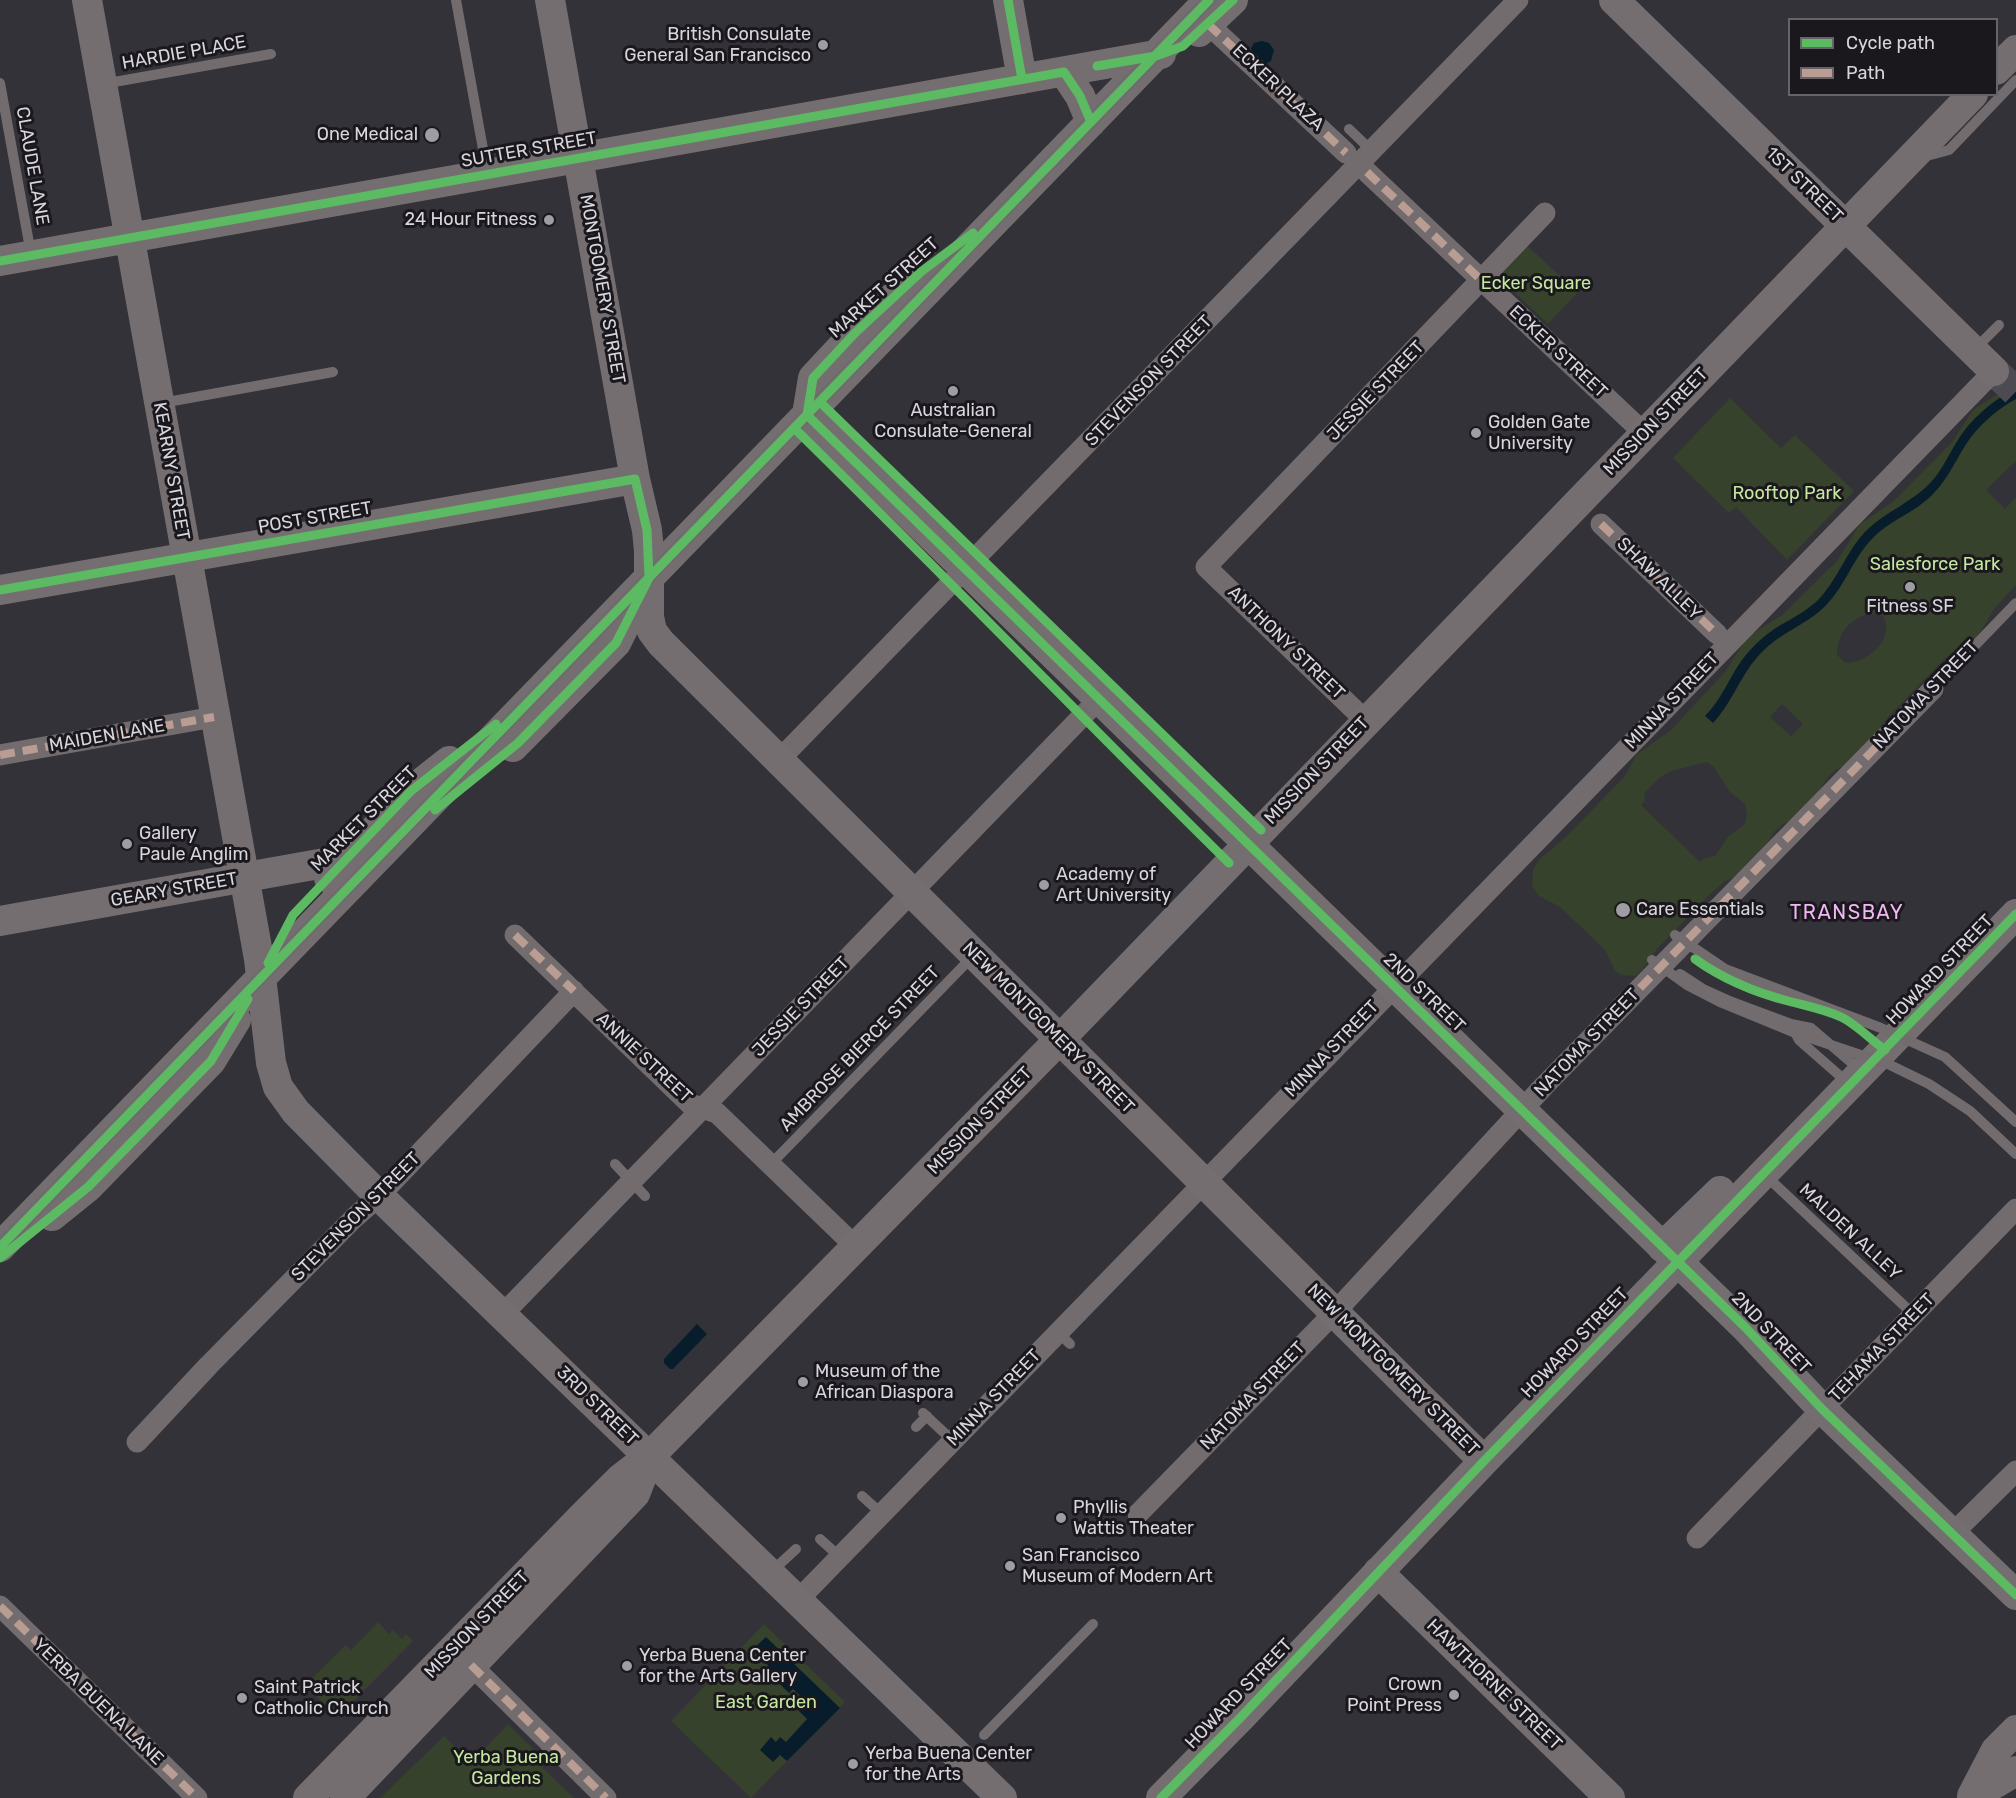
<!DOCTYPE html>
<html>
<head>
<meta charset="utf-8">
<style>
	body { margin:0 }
	#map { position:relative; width:2016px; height:1798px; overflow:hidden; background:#333238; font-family:Rubik,sans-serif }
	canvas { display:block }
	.legend { position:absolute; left:1788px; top:18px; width:210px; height:78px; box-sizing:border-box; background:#1a181d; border:2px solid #66646a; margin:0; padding:8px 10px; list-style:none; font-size:18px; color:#d8d6dd }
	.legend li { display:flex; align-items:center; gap:12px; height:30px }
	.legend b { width:30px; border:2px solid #66646a }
</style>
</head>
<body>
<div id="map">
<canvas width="2016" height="1798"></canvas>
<ul class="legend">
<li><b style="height:8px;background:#5cba63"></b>Cycle path</li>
<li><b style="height:8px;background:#b99d93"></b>Path</li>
</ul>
</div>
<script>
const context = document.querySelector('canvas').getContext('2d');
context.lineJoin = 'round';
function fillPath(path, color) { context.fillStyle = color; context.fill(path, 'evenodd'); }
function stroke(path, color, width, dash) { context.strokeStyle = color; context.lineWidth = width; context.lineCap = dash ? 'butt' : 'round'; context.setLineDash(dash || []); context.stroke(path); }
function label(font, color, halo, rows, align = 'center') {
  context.font = font + ' Rubik,sans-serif'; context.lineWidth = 6; context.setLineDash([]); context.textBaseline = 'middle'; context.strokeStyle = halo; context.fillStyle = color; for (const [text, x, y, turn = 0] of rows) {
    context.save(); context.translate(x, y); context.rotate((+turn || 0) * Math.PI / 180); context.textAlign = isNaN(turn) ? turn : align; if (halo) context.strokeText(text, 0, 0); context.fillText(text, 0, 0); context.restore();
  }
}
fillPath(new Path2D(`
	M1525,244L1578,292L1548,324L1496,275Z
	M2016,379V461L1986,490L2005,509L2016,497V585L1994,609L1978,636L1944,659L1888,717L1880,727L1873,742L1857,758L1836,770L1828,777L1810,806L1801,815L1783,824L1774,832L1760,857L1747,871L1725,881L1710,894L1657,949L1641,971L1635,976L1621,975L1615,971L1605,950L1598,943L1560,907L1539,896L1532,886L1533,870L1540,859L1568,835L1625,776L1636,755L1670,731L1725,672L1744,642L1752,634L1782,615L1837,561L1860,524L1894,501L1952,442L1973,410L2007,388ZM1870,613L1883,616C1896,639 1867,663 1846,663L1837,655C1837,634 1850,618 1870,613ZM1782,704L1803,724L1791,736L1770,717ZM1707,762L1714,767L1729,791L1745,804L1747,814L1745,824L1728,837L1715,856L1705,858L1700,862L1641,805L1644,802L1645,792L1659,778L1671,771Z
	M1730,398L1781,448L1795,435L1854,491L1787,560L1736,507L1729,513L1673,458Z
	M378,1622L389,1634L393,1630L402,1639L406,1634L413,1641L338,1717L305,1685L346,1645L351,1650Z
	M764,1624L845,1702L751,1798L671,1721Z
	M508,1724L536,1752L532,1757L574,1798H380L444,1736L471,1763Z`), '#37422c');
fillPath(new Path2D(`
	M1262,41L1269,43L1274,50L1271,61L1264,65L1250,50L1254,43Z
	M2016,388V399C1999,408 1983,422 1971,437C1957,456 1950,477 1933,494C1915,513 1889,520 1871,540C1851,561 1844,590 1821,610C1803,626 1779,634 1762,652C1741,673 1733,702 1713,723L1705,716C1723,698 1730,675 1745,656C1755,644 1766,634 1779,626C1793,618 1806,611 1817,601C1837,581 1845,554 1864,533C1884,512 1912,503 1932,481C1942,470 1948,456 1956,443C1970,419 1992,401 2016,388Z
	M697,1324L707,1334L673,1369H670L664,1363V1359Z
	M766,1637L840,1708L787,1761L780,1755L773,1762L760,1750L771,1737L776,1742L780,1737L786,1742L807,1719L799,1711L807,1702L793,1689L789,1693L776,1680L779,1676L752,1650Z`), '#071d2b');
stroke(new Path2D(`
	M1994,371L2016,392`), '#4c4b51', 30, [30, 15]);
stroke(new Path2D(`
	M456,0L487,171
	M0,83L31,254
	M103,84L271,54
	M1349,129L1372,151
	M1923,157L1949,150L2016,80
	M1974,350L1999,325
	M162,403L333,372
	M1933,689L2016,603
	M1680,974L1703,989L1732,1002L1791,1024L1811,1028L1860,1070
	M1792,1027L1799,1040L1848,1083
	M615,1164L645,1196
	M770,1165L974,955
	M1764,1174L1914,1315
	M1058,1332L1070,1344
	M923,1413L953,1441
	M916,1427L927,1416
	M862,1496L882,1514
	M820,1539L840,1557
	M770,1573L796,1549
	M984,1735L1093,1624`), '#736c6e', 10);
stroke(new Path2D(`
	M1208,24L1346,153
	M1367,172L1645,434
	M1601,524L1717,634
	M1366,721L1206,567L1545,213
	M0,755L214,717
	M779,760L1518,0
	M515,935L690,1104L717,1113L856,1247
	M502,1315L1099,699
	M137,1442L209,1365L354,1218L379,1196L574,991
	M1138,1514L1335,1312L1544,1086L1933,689
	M1951,1535L2016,1471
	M1697,1538L2016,1209
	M798,1600L1994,371
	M0,1606L197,1798
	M471,1665L606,1798`), '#736c6e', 21);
stroke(new Path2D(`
	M87,0L259,959L271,1063L278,1087L296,1112L379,1196L1002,1798
	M550,0L635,479L647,530L649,551V617L652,631L661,643L1484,1461
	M1008,0L1022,79
	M1614,0L1994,371
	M1199,32L1233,0
	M1996,70L2016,50
	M1064,72L1080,96L1091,122
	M0,261L1161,54
	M807,415L1746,1328L1822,1409L2016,1595
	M807,415L813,378L855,333L907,285
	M0,590L635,479
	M513,747L616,643L635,605
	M329,878L411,791L449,761
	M0,921L347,859
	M52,1216L88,1187L211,1061L236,1020
	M0,1247L1209,0
	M1662,1247L1720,1191
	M1378,1572L1610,1798
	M1972,1796L1996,1750L2016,1730
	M1972,1797L2016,1771
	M308,1798L584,1515L620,1479L650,1456L1060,1039L1973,94
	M345,1798L635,1494L649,1458
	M1161,1798L1242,1716L1484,1461L2016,914`), '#756e71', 30);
stroke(new Path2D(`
	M0,1238L1200,0
	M0,1255L1217,0`), '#6e6a6e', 1.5);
stroke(new Path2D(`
	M1675,935L1725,969L1881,1028L1945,1057L2016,1122
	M1652,960L1687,985L1722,1003L1795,1033L1888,1064L1929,1084L1970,1111L2016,1154`), '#736c6e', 10);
stroke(new Path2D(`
	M1208,24L1346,153
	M1367,172L1481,280
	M1601,524L1717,634
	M0,755L214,717
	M515,935L574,991
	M1640,988L1933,689
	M0,1606L197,1798
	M471,1665L606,1798`), '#b99d93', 8, [15, 8]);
stroke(new Path2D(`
	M1008,0L1022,79
	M1097,66L1156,56L1183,46L1233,0
	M0,261L1064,72L1080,96L1091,122
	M820,402L1261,830
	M807,415L1746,1328L1822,1409L2016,1595
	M807,415L813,378L855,333L922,271L973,233
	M794,428C941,572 1083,719 1229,863
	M0,590L635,479L647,530L649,578L616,643L518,743L435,810
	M1695,959C1724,980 1754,992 1788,1001C1806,1006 1823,1009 1841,1017C1856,1024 1871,1040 1885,1050
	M268,963L293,915L411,791L496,724
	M0,1247L1209,0
	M0,1258L88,1187L211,1061L248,999
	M1161,1798L1242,1716L1484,1461L2016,914`), '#5cba63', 9);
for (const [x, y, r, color] of [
	[823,45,6,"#9e9da3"],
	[432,135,8,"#9e9da3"],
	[549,220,6,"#9e9da3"],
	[953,391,6,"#9e9da3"],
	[1476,433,6,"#9e9da3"],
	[1910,587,6,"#9e9da3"],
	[127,844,6,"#9e9da3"],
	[1044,885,6,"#9e9da3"],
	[1623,910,8,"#9e9da3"],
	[803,1382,6,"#9e9da3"],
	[1061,1518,6,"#9e9da3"],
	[1010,1566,6,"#9e9da3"],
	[627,1666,6,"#9e9da3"],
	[1454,1695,6,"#9e9da3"],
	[242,1698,6,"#9e9da3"],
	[853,1764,6,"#9e9da3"]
]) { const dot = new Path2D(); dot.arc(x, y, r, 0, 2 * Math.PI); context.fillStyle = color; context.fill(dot); stroke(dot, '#1a181d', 2); }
label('18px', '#d8d6dd', '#1a181d', [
	["British Consulate",811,35,"right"],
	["General San Francisco",811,56,"right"],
	["One Medical",418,135,"right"],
	["24 Hour Fitness",537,220,"right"],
	["Australian",953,411,"center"],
	["Consulate-General",953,432,"center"],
	["Golden Gate",1488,423],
	["University",1488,444],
	["Fitness SF",1910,607,"center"],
	["Gallery",139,834],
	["Paule Anglim",139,855],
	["Academy of",1056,875],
	["Art University",1056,896],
	["Care Essentials",1636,910],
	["Museum of the",815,1372],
	["African Diaspora",815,1393],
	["Phyllis",1073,1508],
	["Wattis Theater",1073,1529],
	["San Francisco",1022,1556],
	["Museum of Modern Art",1022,1577],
	["Yerba Buena Center",639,1656],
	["for the Arts Gallery",639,1677],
	["Crown",1442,1685,"right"],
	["Point Press",1442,1706,"right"],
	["Saint Patrick",254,1688],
	["Catholic Church",254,1709],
	["Yerba Buena Center",865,1754],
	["for the Arts",865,1775]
], 'left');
label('18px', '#d8d6dd', '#1a181d', [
	["HARDIE PLACE",184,53,-10],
	["ECKER PLAZA",1278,88,43],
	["SUTTER STREET",529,150,-10],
	["CLAUDE LANE",32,166,80],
	["1ST STREET",1804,185,44],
	["MARKET STREET",884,288,-42],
	["MONTGOMERY STREET",602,289,80],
	["ECKER STREET",1558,352,43],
	["STEVENSON STREET",1149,381,-46],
	["JESSIE STREET",1376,391,-46],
	["MISSION STREET",1656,422,-46],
	["KEARNY STREET",171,471,80],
	["POST STREET",315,518,-10],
	["SHAW ALLEY",1659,579,44],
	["ANTHONY STREET",1286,643,44],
	["NATOMA STREET",1926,695,-46],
	["MINNA STREET",1672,701,-46],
	["MAIDEN LANE",107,736,-10],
	["MISSION STREET",1317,771,-46],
	["MARKET STREET",364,819,-45],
	["GEARY STREET",174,890,-10],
	["HOWARD STREET",1940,970,-46],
	["2ND STREET",1424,993,44],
	["JESSIE STREET",801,1007,-46],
	["NEW MONTGOMERY STREET",1048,1028,45],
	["NATOMA STREET",1587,1043,-46],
	["AMBROSE BIERCE STREET",860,1049,-46],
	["MINNA STREET",1332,1049,-46],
	["ANNIE STREET",644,1058,43],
	["MISSION STREET",980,1121,-46],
	["STEVENSON STREET",356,1217,-45],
	["MALDEN ALLEY",1850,1232,43],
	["2ND STREET",1771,1333,46],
	["HOWARD STREET",1575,1343,-46],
	["TEHAMA STREET",1882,1348,-46],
	["NEW MONTGOMERY STREET",1393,1370,45],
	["NATOMA STREET",1253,1396,-46],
	["MINNA STREET",994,1398,-46],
	["3RD STREET",597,1406,44],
	["MISSION STREET",477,1625,-46],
	["HAWTHORNE STREET",1494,1685,44],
	["HOWARD STREET",1239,1694,-46],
	["YERBA BUENA LANE",98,1702,44]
]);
label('18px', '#c5e8a1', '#1a181d', [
	["Ecker Square",1536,284],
	["Rooftop Park",1787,494],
	["Salesforce Park",1935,565],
	["East Garden",766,1703],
	["Yerba Buena",506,1758],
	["Gardens",506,1779]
]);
context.letterSpacing = '1.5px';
label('20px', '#f0b8f2', '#1a181d', [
	["TRANSBAY",1847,913]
]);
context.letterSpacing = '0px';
</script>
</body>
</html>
